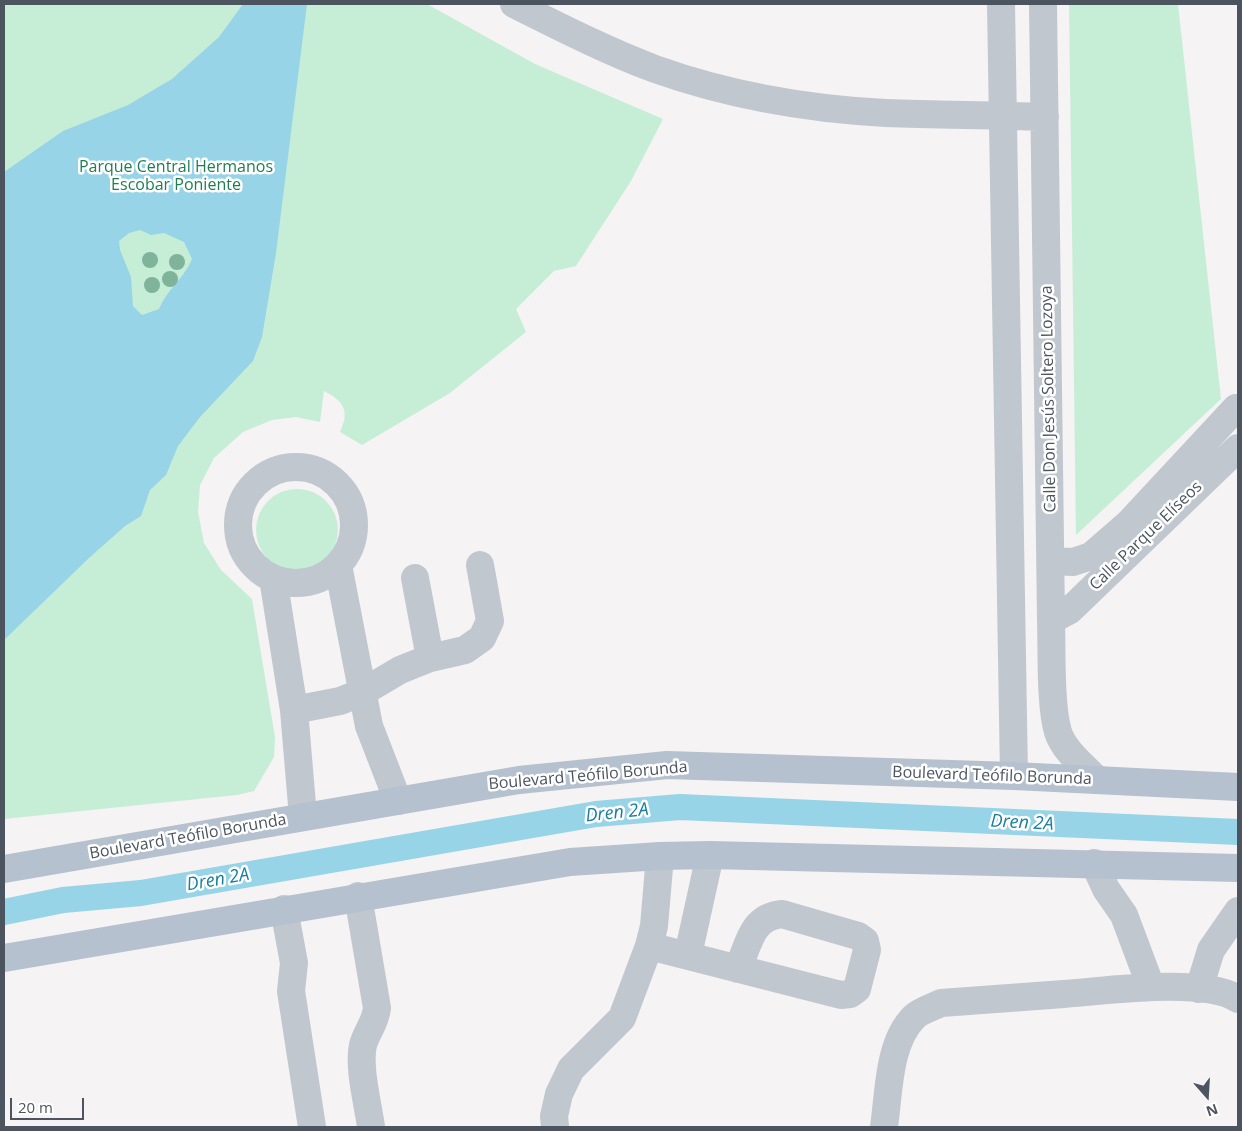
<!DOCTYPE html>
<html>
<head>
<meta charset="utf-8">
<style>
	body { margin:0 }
	#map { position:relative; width:1242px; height:1131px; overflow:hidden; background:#f5f3f3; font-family:"Open Sans",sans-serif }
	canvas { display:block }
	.frame { position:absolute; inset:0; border:5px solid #4c555f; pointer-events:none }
	.north { position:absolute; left:1182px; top:1071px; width:50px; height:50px; -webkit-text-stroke:4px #fff; paint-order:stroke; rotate:161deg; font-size:14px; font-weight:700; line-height:20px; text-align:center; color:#4c555f }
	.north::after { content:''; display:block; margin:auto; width:18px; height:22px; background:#4c555f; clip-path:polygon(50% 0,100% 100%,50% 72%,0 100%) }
	.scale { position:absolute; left:10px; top:1098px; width:74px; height:22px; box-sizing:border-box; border:2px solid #4c555f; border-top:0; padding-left:6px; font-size:15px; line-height:18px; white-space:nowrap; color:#4c555f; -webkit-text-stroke:4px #fff; paint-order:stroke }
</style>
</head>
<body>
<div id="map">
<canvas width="1242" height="1131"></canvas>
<div class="frame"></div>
<div class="north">N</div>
<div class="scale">20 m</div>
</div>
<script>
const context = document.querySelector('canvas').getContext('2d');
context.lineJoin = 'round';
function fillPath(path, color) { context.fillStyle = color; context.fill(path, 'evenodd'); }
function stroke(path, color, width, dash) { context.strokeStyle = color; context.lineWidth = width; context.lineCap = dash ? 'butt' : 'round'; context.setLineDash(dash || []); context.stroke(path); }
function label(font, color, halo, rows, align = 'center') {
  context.font = font + ' "Open Sans",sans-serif'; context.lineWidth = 5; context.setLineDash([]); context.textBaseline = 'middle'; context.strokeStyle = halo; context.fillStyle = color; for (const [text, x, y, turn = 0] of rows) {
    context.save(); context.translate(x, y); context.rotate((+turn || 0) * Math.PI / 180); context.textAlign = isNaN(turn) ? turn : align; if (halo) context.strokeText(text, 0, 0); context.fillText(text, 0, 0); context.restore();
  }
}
fillPath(new Path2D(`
	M4,4H427L535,64L663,119L631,181L576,266L554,271L516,309L526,332L450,393L362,445L340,432C350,411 344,401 324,391L320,422L296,417L272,420L243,432L214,458L200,485L198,512L204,543L221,570L252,599L275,737L274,757L254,791L237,795L4,819Z
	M1069,4H1178L1221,399L1076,535Z
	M256 530a41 41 0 1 1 82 0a41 41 0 1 1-82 0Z`), '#c6eed7');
fillPath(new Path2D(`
	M243,4H307L276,253L262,337L253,361L200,417L178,446L166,475L150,490L141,516L125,526L89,558L4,640V172L63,131L128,105L172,79L219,37ZM140,230L151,235L164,233L184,242L192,259C183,280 168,288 159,309L142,315L133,306L131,277L120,250L119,241L129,233Z`), '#97d4e7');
stroke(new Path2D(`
	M4,912L63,900L141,893L596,814L680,807L1238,832`), '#97d4e7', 26);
stroke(new Path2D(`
	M514,4C560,27 607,51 655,69C728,95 809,109 886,113C939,115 992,115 1045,117
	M1001,4L1014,776
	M1043,4L1051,620C1052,650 1050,705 1058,732C1064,751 1084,766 1097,780
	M238 525a58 58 0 1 1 116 0a58 58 0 1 1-116 0Z
	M1051,561L1073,562L1091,556L1129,523L1236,408
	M338,565L369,726L398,801
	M273,578L294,710L303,817
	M415,578L430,658
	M1051,620L1070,610L1238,448
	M294,710L340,701L363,692L400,670L430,658L465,650L482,638L490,621L480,565
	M1094,863L1106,889L1124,915L1151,987
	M358,896L377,1008C375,1024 367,1031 363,1045C358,1067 368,1104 371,1127
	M284,909L294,963L291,991L312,1127
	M649,946L654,926L660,856
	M688,955L710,855
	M1199,989L1211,950L1238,911
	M555,1127L554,1116L559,1094L571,1069L622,1018L649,946L841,995L850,994L857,989L867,950L865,941L858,936L782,914C751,917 749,944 738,969
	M884,1127C889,1093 888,1043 914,1017C920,1011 933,1007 941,1003C982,1000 1023,997 1064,994C1106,991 1204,977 1238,999`), '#c0c7ce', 28);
stroke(new Path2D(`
	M4,869L519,780L667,765L1014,776L1238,787
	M4,958L570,862L660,856L710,855L1238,868`), '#b5c1cf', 28);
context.fillStyle = '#7fb39a';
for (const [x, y] of [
	[150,260],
	[177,262],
	[170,279],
	[152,285]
]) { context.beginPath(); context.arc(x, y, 8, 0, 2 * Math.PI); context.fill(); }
label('16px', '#1f7e51', '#fff', [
	["Parque Central Hermanos",176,167],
	["Escobar Poniente",176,185]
]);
label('16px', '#4c555f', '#fff', [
	["Calle Don Jesús Soltero Lozoya",1049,399,-91],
	["Calle Parque Elíseos",1146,536,-44],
	["Boulevard Teófilo Borunda",588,776,-5],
	["Boulevard Teófilo Borunda",992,776,2],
	["Boulevard Teófilo Borunda",188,837,-10]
]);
label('italic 18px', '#177ea0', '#fff', [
	["Dren 2A",617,813,-6],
	["Dren 2A",1022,823,3],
	["Dren 2A",218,880,-10]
]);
</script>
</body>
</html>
